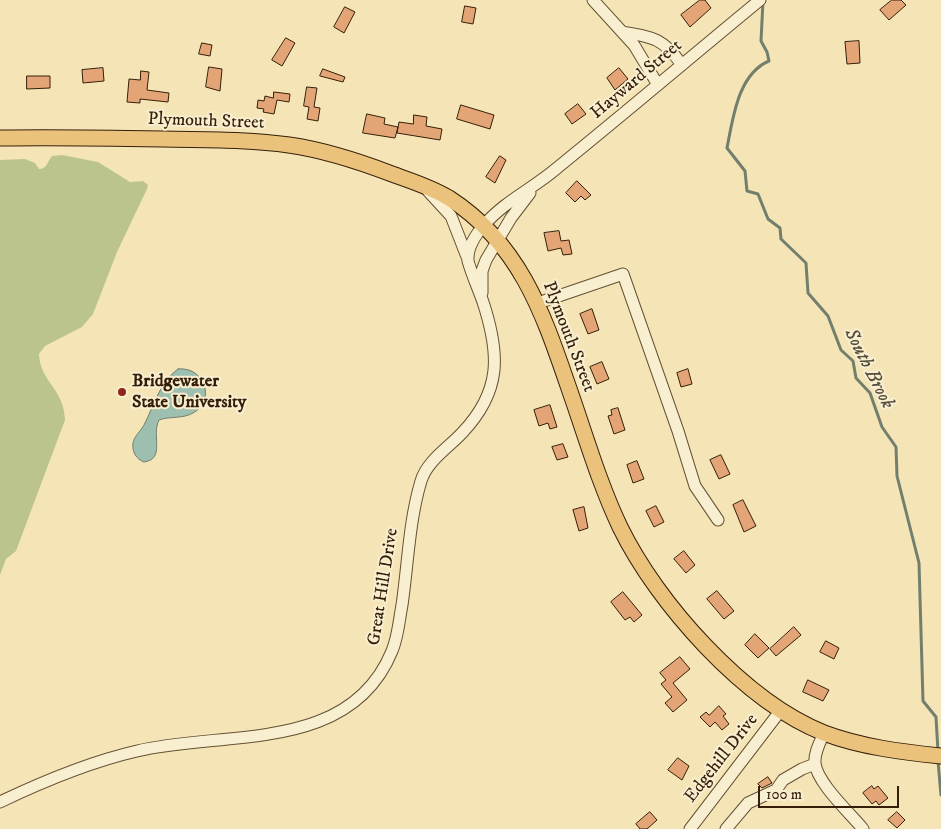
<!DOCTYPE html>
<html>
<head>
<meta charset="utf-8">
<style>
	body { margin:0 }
	#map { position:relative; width:941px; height:829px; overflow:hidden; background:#f5e5b6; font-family:"IM FELL DW Pica",serif }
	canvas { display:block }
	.scale { position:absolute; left:758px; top:786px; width:141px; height:22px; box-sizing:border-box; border:2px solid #351e09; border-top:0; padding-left:6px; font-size:15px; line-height:18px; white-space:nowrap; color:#351e09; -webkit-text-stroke:4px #f8eed0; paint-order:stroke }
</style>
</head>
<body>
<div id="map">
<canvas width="941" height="829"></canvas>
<div class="scale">100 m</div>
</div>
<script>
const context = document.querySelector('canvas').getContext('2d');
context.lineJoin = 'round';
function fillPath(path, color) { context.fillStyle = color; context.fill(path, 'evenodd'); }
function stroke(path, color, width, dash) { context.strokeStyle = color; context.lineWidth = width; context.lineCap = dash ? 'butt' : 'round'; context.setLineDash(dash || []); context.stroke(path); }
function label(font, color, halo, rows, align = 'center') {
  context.font = font + ' "IM FELL DW Pica",serif'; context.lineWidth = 4; context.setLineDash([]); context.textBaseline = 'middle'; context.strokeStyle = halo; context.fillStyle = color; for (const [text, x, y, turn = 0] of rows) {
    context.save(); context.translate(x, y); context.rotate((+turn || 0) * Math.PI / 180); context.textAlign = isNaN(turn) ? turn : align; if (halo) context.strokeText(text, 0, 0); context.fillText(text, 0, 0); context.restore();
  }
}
fillPath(new Path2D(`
	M62,155L98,162L130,182L143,181L148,185L147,189L117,252L93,314L82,327L45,346L39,354C40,382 64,388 65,420L16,551L6,559L0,575V160L25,159L35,163L39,169C47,169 47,162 52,156Z`), '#bcc48d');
const water = new Path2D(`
	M178,369C205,366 216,401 193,413C183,419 170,416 159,420C151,435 166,459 144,462C136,459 132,452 133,443C134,436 142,430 145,423C154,405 160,382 178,369Z`);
fillPath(water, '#9cbfaf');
stroke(water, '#737f6d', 1);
stroke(new Path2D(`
	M763,1L761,41L767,52L769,61C738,74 733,118 727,148L745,171L747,191L758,194L768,219L780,228L781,239L806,263L808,293L828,316L841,350L853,361L856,378L870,393L882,427L896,447L897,476L919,563L923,701L936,717L938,752
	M938,761L941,795`), '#737f6d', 3);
const building = new Path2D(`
	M700,0H705L711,8L690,27L681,15Z
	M892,0H901L906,5L889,20L880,10Z
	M465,6L476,8L473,24L462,22Z
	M345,7L355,12L344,33L334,27Z
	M286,38L295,43L282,66L272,60Z
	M859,41L860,63L847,64L845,42Z
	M202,43L212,45L210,56L199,54Z
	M209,67L222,69L220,91L206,87Z
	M103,68L104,81L83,83L82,70Z
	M619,68L628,79L615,90L607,78Z
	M323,69L345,77L343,82L320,76Z
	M141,71L149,72L147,90L169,93L168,102L140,99V103L127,102L129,79L140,80Z
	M27,76H50V88L27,89Z
	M307,87L317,88L314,107L320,108L318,121L307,119L309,107L304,106Z
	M274,92L290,94L289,102L277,100L274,114L263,112L264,109L257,108L258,100L264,101L265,96L273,98Z
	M578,104L586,114L572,124L565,114Z
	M461,105L494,115L490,129L457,119Z
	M367,114L385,118L384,124L398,127L395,138L363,133Z
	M414,115L427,117L426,126L442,129L440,140L397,133L399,122L413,124Z
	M500,156L506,160L495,183L486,177Z
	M577,181L591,195L585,200L581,196L575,202L566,193Z
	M559,231L561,241L569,240L572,254L563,255L561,248L548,251L544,233Z
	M592,309L599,330L588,334L580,314Z
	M602,362L609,379L597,384L590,367Z
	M688,369L692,384L681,387L677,373Z
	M550,405L557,427L550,429L548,423L539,426L534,410Z
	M618,408L625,430L614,434L608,416L612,415L611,410Z
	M563,444L568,457L557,460L552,447Z
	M721,455L730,474L719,479L710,460Z
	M637,461L644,479L633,483L627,465Z
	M743,500L756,526L744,532L733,505Z
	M656,506L664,522L654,527L646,511Z
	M584,507L588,528L579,531L573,510Z
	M684,551L695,565L686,573L674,559Z
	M717,591L734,611L724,619L707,599Z
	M623,592L642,615L634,622L630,617L625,620L611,602Z
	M794,627L801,635L776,656L770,649Z
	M755,634L769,648L758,658L745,645Z
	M826,641L839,648L834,659L820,652Z
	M680,657L690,669L673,683L687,700L673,712L665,703L672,697L661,684L666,680L660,673Z
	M808,680L829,690L823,701L803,692Z
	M719,706L726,714L723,716L729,724L722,730L715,722L710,727L700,717L706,712L709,715Z
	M678,758L689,766L682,780L668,770Z
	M768,777L772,783L762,788L758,784Z
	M872,786L874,789L878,786L888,798L879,805L876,801L872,804L863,793Z
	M650,812L657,820L647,829H640L636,824Z
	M897,812L905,820L897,828L888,820Z`);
fillPath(building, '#e3a576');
stroke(building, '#351e09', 1);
const minor = new Path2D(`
	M593,0L634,45L658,85
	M622,32C653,37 663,38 682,65
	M428,191L451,216L467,257
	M482,293V271L486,260L511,218L530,193
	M538,303L623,274L678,431L695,486L718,520
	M824,733C820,742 814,753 815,763C817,783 850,813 863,829
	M0,802C44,781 89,762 137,751C225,730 350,754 392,651C398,637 399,621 402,605C408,564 409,521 421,481C427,461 448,448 462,433C502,391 500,354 483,302C478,288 472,275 468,261C467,247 476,234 485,224C505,201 534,188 557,168C625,113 692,56 760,0
	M690,829L781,710
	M726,829L748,803L776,790L783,780L802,769L815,764`);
const major = new Path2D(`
	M0,138C55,137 109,138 163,139C205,140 248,139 289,145C324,150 358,161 392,174C411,181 431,187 449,198C525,247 546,323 574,403C588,444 601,487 620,527C657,603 744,701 824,733C861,747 902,752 941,756`);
stroke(minor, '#655034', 13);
stroke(major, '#351e09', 17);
stroke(minor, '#f8eed0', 11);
stroke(major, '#eac27b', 15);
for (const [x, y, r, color] of [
	[122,392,5,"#8f2418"]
]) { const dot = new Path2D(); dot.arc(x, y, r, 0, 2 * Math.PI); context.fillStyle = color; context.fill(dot); stroke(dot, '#f8eed0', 2); }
label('18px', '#351e09', '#f8eed0', [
	["Hayward Street",637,80,-40],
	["Plymouth Street",206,122,2],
	["Plymouth Street",568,337,69],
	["Great Hill Drive",384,587,-81],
	["Edgehill Drive",722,759,-52]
]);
label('bold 18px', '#351e09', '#f8eed0', [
	["Bridgewater",132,382],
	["State University",132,403]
], 'left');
label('italic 19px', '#544e3b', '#f8eed0', [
	["South Brook",868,369,63]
]);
</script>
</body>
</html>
